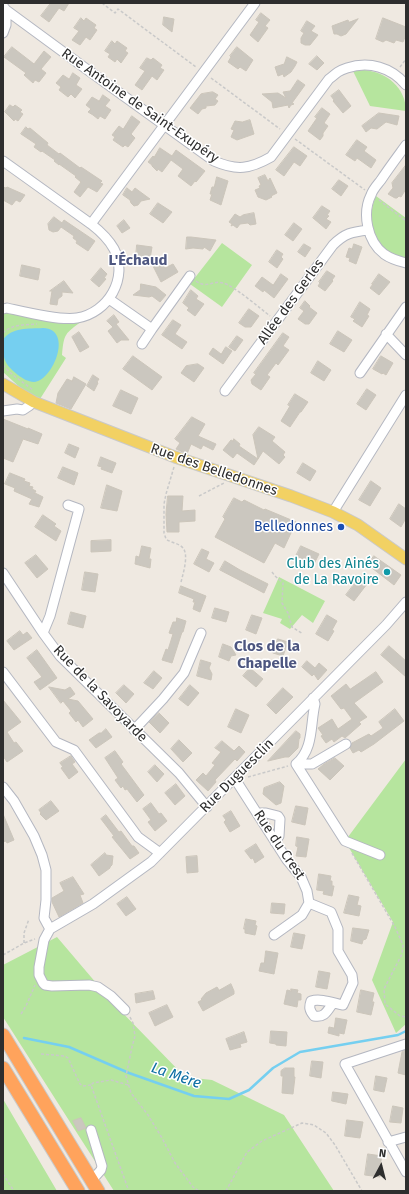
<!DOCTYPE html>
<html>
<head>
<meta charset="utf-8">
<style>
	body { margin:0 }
	#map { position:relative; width:409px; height:1194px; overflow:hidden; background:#efe9e1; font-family:"Fira Sans",sans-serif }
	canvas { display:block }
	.frame { position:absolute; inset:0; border:4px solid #2e2e2e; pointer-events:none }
	.north { position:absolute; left:361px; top:1146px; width:40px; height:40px; -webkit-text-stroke:3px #fff; paint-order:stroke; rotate:7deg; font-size:11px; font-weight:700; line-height:16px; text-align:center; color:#2e2e2e }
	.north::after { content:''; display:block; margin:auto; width:14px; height:18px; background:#2e2e2e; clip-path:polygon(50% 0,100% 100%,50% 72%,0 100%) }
</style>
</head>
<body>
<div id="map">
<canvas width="409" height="1194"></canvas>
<div class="frame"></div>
<div class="north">N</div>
</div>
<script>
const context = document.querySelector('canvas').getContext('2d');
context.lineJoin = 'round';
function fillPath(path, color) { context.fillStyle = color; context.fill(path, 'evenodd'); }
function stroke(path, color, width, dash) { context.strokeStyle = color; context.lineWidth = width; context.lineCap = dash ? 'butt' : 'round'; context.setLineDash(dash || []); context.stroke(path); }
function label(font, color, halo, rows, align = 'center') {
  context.font = font + ' "Fira Sans",sans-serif'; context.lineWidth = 3; context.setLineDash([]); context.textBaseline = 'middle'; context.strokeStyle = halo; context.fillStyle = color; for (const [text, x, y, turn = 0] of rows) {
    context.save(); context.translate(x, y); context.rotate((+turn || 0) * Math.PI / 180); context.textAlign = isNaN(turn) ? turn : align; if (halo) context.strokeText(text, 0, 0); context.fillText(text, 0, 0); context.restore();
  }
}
fillPath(new Path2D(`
	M364,70C387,72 406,88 406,111L370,106L353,71Z
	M376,196L406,218V259C399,257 391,255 386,250C370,237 368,214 376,196Z
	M222,243L252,265L222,307L190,284Z
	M3,313H11L82,321C65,334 64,333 62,355L66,358L40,399L24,391L3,372Z
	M279,577L325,601L313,623L302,615L290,629L280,623L282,619L263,613Z
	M406,759V1024L396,1033L372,980L393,922L345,841Z
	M57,937L114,1004L185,1077L212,1080L284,1115L334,1191H114L3,1017V965Z
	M3,1099L57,1191H3Z`), '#b6e59e');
fillPath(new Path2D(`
	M43,328C74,329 53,381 34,382C28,382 22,378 18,375C3,363 3,358 3,340C11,327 29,329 43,328Z`), '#75cff0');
stroke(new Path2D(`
	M24,1038L69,1047L129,1073L194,1096L229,1099L249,1090L273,1068L300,1052L398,1035L406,1031`), '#75cff0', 2.5);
const building = new Path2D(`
	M51,3H69L64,11L59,8L49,22L41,16Z
	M261,13L270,20L265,26L268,28L258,42L250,35L259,22L256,20Z
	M164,17L174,19L172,32L163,25Z
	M81,18L84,21L86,18L96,25L94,28L97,30L90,40L86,37L80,45L72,40L79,31L74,28Z
	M383,18L406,27V35L403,42L396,40L394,43L386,40L383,42L376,39Z
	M358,19L346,34L341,36L337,34H334L332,26L348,20L349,22Z
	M307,21L315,26L311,31L318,35L310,45H305L301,43V38L304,33L301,31Z
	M112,41L115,44L117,41L127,48L125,51L128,53L121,63L117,59L115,62L108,57L110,54L105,51Z
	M12,47L34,64L44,51L51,57L41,69L46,73L39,82L35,80L33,83L24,75L26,73L4,57Z
	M237,47L253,60L246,71L240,67L238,69L228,62L231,57L230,56Z
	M317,56L324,63L317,70L309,64Z
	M287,57L297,62L295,66L291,72L284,77L283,74L278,76L275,67L284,64Z
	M147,58L151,60L153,58L162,65L160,68L164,70L157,80L152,76L142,90L135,85L145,71L140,68Z
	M73,73L80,78L76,85L82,89L75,98L71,94L68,97L59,90L61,87L56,83L63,75L69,79Z
	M298,80L305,85L292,103L294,104L291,105L289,108L288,105L273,108L272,102L262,94L278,93L286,98L283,92L290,91Z
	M339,90L351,106L343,113L333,101L334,100L331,96Z
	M213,92L218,95L215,99L218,101L215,105L206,106V108L202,109L198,114L190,108L201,94Z
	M103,95L110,100L105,106L111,110L105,119L100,116L98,119L93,115L88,112L91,109L86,105L92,97L99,101Z
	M10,105L13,107L15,105L22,110L20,112L23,114L18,121L15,119L14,121L5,112Z
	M322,108L330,114L324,123L328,126L323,133V136L320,140L308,131L317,118L315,117Z
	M379,113L399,116L397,125L386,122L377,129L371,128L366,132L362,126Z
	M132,116L140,122L131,134L135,138L128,147L125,145L123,147L113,140L115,137L112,135L119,126L123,129Z
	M250,120L254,134L237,140L231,137L234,130L231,129L235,121L242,122Z
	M26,127L28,129L30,128L48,143L47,145L59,154L60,153L80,168L81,167L102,181L100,183L103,184L97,192L88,187L80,197L74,192L81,182L75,177L76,176L59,164V165L54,161L55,160L42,151L41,152L34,147L36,144L21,134Z
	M357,140L367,147L364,151L376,160L371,168L357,158L355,161L346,155Z
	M294,147L307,156L300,166L294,162L284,176L276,170Z
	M160,148L172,156L176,150L205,171L196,182L195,181L191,186L178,176L183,169L171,160L162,172L158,169L157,171L152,166V165L148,162L153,156L154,157Z
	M406,165V189L401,197L399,196L397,198H395L388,194L393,188L392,183Z
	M265,175L268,181L270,178L277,193L271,196L272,197L266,200L258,197L255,190L260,188L259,186L261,185L258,178Z
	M217,177L228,181L221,205L210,200L212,194H210L212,187H214Z
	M339,180L348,186L341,196L332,189Z
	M3,187L6,188L7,187L25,195L20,202L16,200L12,205L3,200Z
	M127,188L132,192L135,188L150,199L141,201L138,205L134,206L131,203L130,200L123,195Z
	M158,203L172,212L163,223L150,214Z
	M322,206L330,211L327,215L329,216L326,219L331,222L326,229L313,218Z
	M254,213L256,224L250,225L248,223L240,224L237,228L233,225L231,226L232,224L229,222L235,214L240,217L243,215Z
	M54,217L62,223L64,220L95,241L88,251L76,243L77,241L73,238L74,236L61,227L58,231L53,232L49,230L48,224Z
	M124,220L130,228L122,233L117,226Z
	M294,223L302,229L293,241L285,235Z
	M187,237H191L216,240L210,251L204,247L203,249L193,248L186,249Z
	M304,244L311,248L305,257L298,252Z
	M354,244L362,247L356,264L349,261L350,258L346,257L349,248L352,249Z
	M137,245L152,247L150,259L136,257Z
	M277,250L283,254L281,257L283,259L277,268L269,262Z
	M158,257L165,268L173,264L178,272L161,282L151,262Z
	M22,265L40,269L38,280L20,276Z
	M101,268L107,274L104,278L106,279L99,287L91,280Z
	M327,271L335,276L332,280L333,281L325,291L318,286L320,283L319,282Z
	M281,274L288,279L274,298L264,290L263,292L255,286L262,277L273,285Z
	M379,274L390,282L379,295L370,288L373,284H372Z
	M64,281L73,293L62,292V296L58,299L57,305L50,304L52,291H50Z
	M141,284L156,287L166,295L160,302L152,296L149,297L133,295L140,290Z
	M191,290L198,296L196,299L204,304L195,316L187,310L189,308L183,303Z
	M305,301L310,306L309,307L317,313L309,324H305L298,319L304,311L300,308Z
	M360,302L370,309L367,315L369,316L362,327L353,321L355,319L351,317Z
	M249,309L259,316L251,327H245L239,323Z
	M114,315L119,322L116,324L129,340H121L117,343L108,331L113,327L107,321Z
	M173,320L181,325L175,334L187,342L182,349L162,335Z
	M338,331L352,340L344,352L330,344Z
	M79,332L89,347L80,352L72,337Z
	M283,333L289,337L283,346L289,350L278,365L276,363L267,375L270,377L261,390L252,384L251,380L256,374L254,373Z
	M237,336L243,340L235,351L229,347Z
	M226,347L232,351L223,364L209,354L213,348L221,354Z
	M133,356L162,377L152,390L123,369Z
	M381,356L393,363L386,375L383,373L382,374L373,369Z
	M318,361L331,370L324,381L311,373Z
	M198,364L204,368L194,382L181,373L186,366Z
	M93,375L99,379L97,382L98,383L94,391L87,386Z
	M74,377L86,384L71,409L56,403L58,393L67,379L72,381Z
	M367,389L376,395L366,410L357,404Z
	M121,390L138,398L131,414L113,406Z
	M295,394L308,402L301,412H300L290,427L281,421L290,406L288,405Z
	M192,417L205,424L201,431L198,436L216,444L213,450L203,445L201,449L191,444L187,454L176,449L180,443L175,439Z
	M3,419L28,429V428L42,434L38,444L23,439L13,462L3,458Z
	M259,427L275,437L272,441L285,452L283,455L285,457L279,464L263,451L258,459L253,435Z
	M234,439L240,444L239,446L258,459L254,465L237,453L233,458L223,450L231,440L233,441Z
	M69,444L79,448L75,458L65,453Z
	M101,457L116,463L112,473L101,469L102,467L98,466Z
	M303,463L316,471L310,481L297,473Z
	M63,467L78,473L74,485L58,478Z
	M10,473L25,479L24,481L30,483L29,486L33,487L32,489L36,491L34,494L35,493L43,497L39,507L29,504L32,499L14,491L15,488L5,484Z
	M371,481L381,488L370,506L359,500Z
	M107,485L122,491L117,511L101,508Z
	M168,496H183L182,511L195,510V521L179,522V532H167L166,514Z
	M234,498L242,502L244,500L264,510L265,509L296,522L284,548L275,543L264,563L215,537L225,519L223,517Z
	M399,504L406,509V518L401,527L390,519Z
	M43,515L56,524L54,526L61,531L56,541L35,527Z
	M111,540V551L91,552V541Z
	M142,546L151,548L149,559H151L150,568L135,564L136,556L139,557Z
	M301,546L319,554L314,564L296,556Z
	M202,549L209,552L206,559L214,563L209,572L194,564Z
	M36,555L48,569L37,578L25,563Z
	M374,556L401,575L394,585L368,565Z
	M225,561L240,570L268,584L264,593L220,570Z
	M85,572L98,574L95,592L82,590Z
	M359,578L367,584L354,601L346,595Z
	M181,586L206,596L200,612L193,609L195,602H193L194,599L179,593Z
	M215,608L229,612L226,622L212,618Z
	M71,612L86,616L83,628L68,624Z
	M252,615L262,618L256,634L246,630Z
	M327,615L337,621L332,630L334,631L328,641L316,634Z
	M177,618L186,621L183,632H182L172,663L162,660L166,649L168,650L173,634L169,633L173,622H176Z
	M20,631L23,635L27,632L32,638L14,650L7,641Z
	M278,639L288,642L283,656L273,653Z
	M223,644L231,647L236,655L231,656L229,661L219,657Z
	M389,646L406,661V677L381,655Z
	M37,650L57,678L40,690L34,682L42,677L27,658Z
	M201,660L211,663L209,668L212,674L211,680L197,676Z
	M307,661L315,668L319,663L327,670L318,680L314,674L312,676L302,667Z
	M250,668L263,679L256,687L243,676Z
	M154,671L162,678L153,689L144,683Z
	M376,672L383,682L354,703L367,717L359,722L361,724L345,738L342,736L334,742L332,739L326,743L321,736L323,735L318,728L332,719L338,729L352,719L344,708L341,709L331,696L346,684L350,689Z
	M124,685L134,694L126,703L116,693Z
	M190,685L199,693L188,706L179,699Z
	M49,687L65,690L70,687L75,694L68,699L78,701L93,719L83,727L78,720L76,722L69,713L71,711L63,701L61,703Z
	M283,688L293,697L276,714L267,705Z
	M3,700L21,722L7,732L14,743L16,742L23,751L7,762L3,756Z
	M236,709L249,715L241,733L228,727Z
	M395,709L404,721L374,744L361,752L359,750L353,753L350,748L352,743L369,734L371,736L383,728L379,722Z
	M159,713L169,723L160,733L149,722Z
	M106,729L112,737L96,748L89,740L99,733H101Z
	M296,731L300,734V738L299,739L298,748L289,757H285L268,761Z
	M179,740L192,753L183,762L171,749Z
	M222,741L234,751L239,746L245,752L237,761L235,759L215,780L216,782L208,791L196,780L203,773L206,776L215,765L212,763L221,752L215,748Z
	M115,751L123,762L121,764L144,795L137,802L127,789L125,790L123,786L121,788L115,780L118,778L105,758Z
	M71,756L75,762L72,764L78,772L69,779L61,768L63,767L60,763Z
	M335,758L344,766L330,780L318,769L324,764Z
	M155,765L164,774L157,782L148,772Z
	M280,782L284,786L281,803L276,805L263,794L264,788Z
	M176,784L185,796L175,805L165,793Z
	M51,801L59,811L46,820L40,814L41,813L39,810Z
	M151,803L159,814L161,813L167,821L155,831L148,822L151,820L143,809Z
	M296,806L308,808L305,825L292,822Z
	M231,811L240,826L230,832L224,822L226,820L223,816Z
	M3,814L14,840L7,843L6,841L3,842Z
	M106,815L119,832L121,831L132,846H134L139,853L130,859L112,837L114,836L101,819Z
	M297,837L309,839L306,857L296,856L298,847L296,846Z
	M256,844L264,857L255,863L253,858L251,859L245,851Z
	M105,853L106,855L113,856L112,865L110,867V868L99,876L91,865Z
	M197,856L198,872L187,873L186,857Z
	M319,874L331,876L330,881H332V886H334L332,896L323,894L324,891L317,890Z
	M73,877L84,894L80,895L83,903L59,917L52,902V898L64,891L60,883Z
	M349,895L359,897L357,905L361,906L359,916L344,913Z
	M127,897L136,909L126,916L117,904Z
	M272,903L285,904L284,914L271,913Z
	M246,919L256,921L255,925L257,926L255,935L245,933V929H244Z
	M353,928L369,930L366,939L363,940L362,944L351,941Z
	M294,933L305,935L302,949L291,947Z
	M266,951L278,953L274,974L259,971L261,963H264Z
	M319,971L330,973L327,989L316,987Z
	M231,984L234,991V994L203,1011L198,1002L202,1000L201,999L206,993L217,987L219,990Z
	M291,989L298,990L297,993L301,994V1000H298L297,1007L284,1004L287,990L291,991Z
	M361,990L374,993L372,1002H374L371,1015L357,1012Z
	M153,991L155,999L136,1003L135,994Z
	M167,1005L173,1017L155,1026L149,1013Z
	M336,1018L347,1020L344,1034L339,1033V1036L328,1033L329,1027L334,1028Z
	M271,1031L287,1032L286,1046L276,1045V1044L270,1043Z
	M244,1032L247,1042L240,1044L241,1047L230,1050L226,1039Z
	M406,1050V1075L398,1073L402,1052Z
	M312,1061L323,1062L321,1078L310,1076Z
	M285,1068H294V1077H295L293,1094L282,1093L283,1076H281V1071Z
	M376,1076L387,1078L384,1092L374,1090Z
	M333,1092L348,1094L346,1104L332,1101Z
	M393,1106L403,1108L401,1123L390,1122Z
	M81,1118L86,1128L78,1131L73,1121Z
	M347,1120L363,1122L360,1138L345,1136Z
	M368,1154L382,1156L380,1165H382L380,1177L365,1175Z`);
fillPath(building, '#cbc7bf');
stroke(building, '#cbc5ba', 1);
const minor = new Path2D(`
	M3,6L6,10L85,68L214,161C237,171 250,169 271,157L329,79C332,77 335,74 338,72C341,70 344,69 347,68C369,61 391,67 406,85
	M3,33L6,25V10
	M406,145C398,156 389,168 381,180C378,184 373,189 371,195C362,213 367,241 384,254C391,259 398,261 406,263
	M3,161L91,224C100,231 108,238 114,249C129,278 108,313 77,318C60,321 25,312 7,308L3,309
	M91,224L255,3
	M109,299L152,329
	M386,334L406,355
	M142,344L152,329L190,276
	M360,373L406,307
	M225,391L333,245C345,233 352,232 368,230
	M3,411L17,409L23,410L29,406L33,402
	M333,512L406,395
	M3,573L43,633L60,656L179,773L207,807
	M43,633L50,616L79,509L68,505
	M3,672L56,742L74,750L138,837L160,853
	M134,730L163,699L184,673L201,633
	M296,764L345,841L380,855
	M296,764C314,749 310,725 315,704L313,698
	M296,764H312L346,744
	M235,779L287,860L301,877L307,891L309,903L331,912L338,929V951L352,975L353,983L343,1005C333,1003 321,998 311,1001C309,1007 309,1010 314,1016C325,1018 327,1011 333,1003
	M3,787L14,801L34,836L42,855L46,870V900L44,918L50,929
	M257,813H266L278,816L280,819L279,836L275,842
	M274,935L302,915L309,903
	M125,1010L111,996L98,987L89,985L52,986L45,985L43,983L39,975V967L44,940L50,929L93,904L151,862L386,625L406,602
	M406,1044L345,1064L406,1172
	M91,1130L102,1166L101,1170L92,1180
	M388,1142L406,1137`);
const major = new Path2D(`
	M3,384L34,402L175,457L291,496L333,512L358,525L406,559`);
const highway = new Path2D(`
	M3,1035L98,1191
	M3,1068L78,1191`);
stroke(minor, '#b4b7c1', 11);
stroke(major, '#c9c9c9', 13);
stroke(highway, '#c9c9c9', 15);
stroke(new Path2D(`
	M102,3L115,13L118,9L196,67
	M400,67L406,59
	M211,78L280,129
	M295,139L365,190
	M379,200L406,221
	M196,281C207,289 212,280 223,283C233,285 261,309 270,316
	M3,333C12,324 25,325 37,324
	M3,365C11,375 23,382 33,390
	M174,467L166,494L164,504V533L166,539C171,543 179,543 183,548C189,555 183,574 181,582
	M199,496L224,483
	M272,572L275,576L283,583L282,603L288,613L292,627L303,634
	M248,777L288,766
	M352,853L395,927L403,945L402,954L384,989L385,1004L400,1016L406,1017
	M24,943V933L29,919
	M3,955L24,943L35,939
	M21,1014L26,1006L35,985
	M130,1017L133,1023L135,1036L132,1047L126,1076L131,1093L148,1115L162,1138L175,1163L193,1187L199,1191
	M41,1054L65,1056L68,1058L80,1084L83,1086L91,1085
	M128,1085L111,1080L93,1083L91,1085L127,1186L129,1191
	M3,1174L14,1191
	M226,1191L247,1152L262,1141L302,1123L314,1125L326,1133L335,1145L362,1191`), '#c9c9c9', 1.5, [3, 2]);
stroke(minor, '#fff', 9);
stroke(major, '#f2d163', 11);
stroke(highway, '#ffa35c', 13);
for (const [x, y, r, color] of [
	[341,527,4,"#1a4fb4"],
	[387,572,4,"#0f9aa8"]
]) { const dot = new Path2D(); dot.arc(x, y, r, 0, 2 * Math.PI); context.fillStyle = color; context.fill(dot); stroke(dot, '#fff', 1.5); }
label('14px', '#2e2e2e', '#fff', [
	["Rue Antoine de Saint-Exupéry",140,106,35],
	["Allée des Gerles",291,302,-54],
	["Rue des Belledonnes",214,470,19],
	["Rue de la Savoyarde",100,694,46],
	["Rue Duguesclin",237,776,-45],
	["Rue du Crest",279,845,56]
]);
label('14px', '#164399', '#fff', [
	["Belledonnes",333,527]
], 'right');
label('14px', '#0d838f', '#fff', [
	["Club des Ainés",379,564],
	["de La Ravoire",379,580]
], 'right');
label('bold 15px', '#4d5680', '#fff', [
	["L'Échaud",138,261],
	["Clos de la",267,647],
	["Chapelle",267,664]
]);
label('italic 15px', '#0d6fa3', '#fff', [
	["La Mère",176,1076,19]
]);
</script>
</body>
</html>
